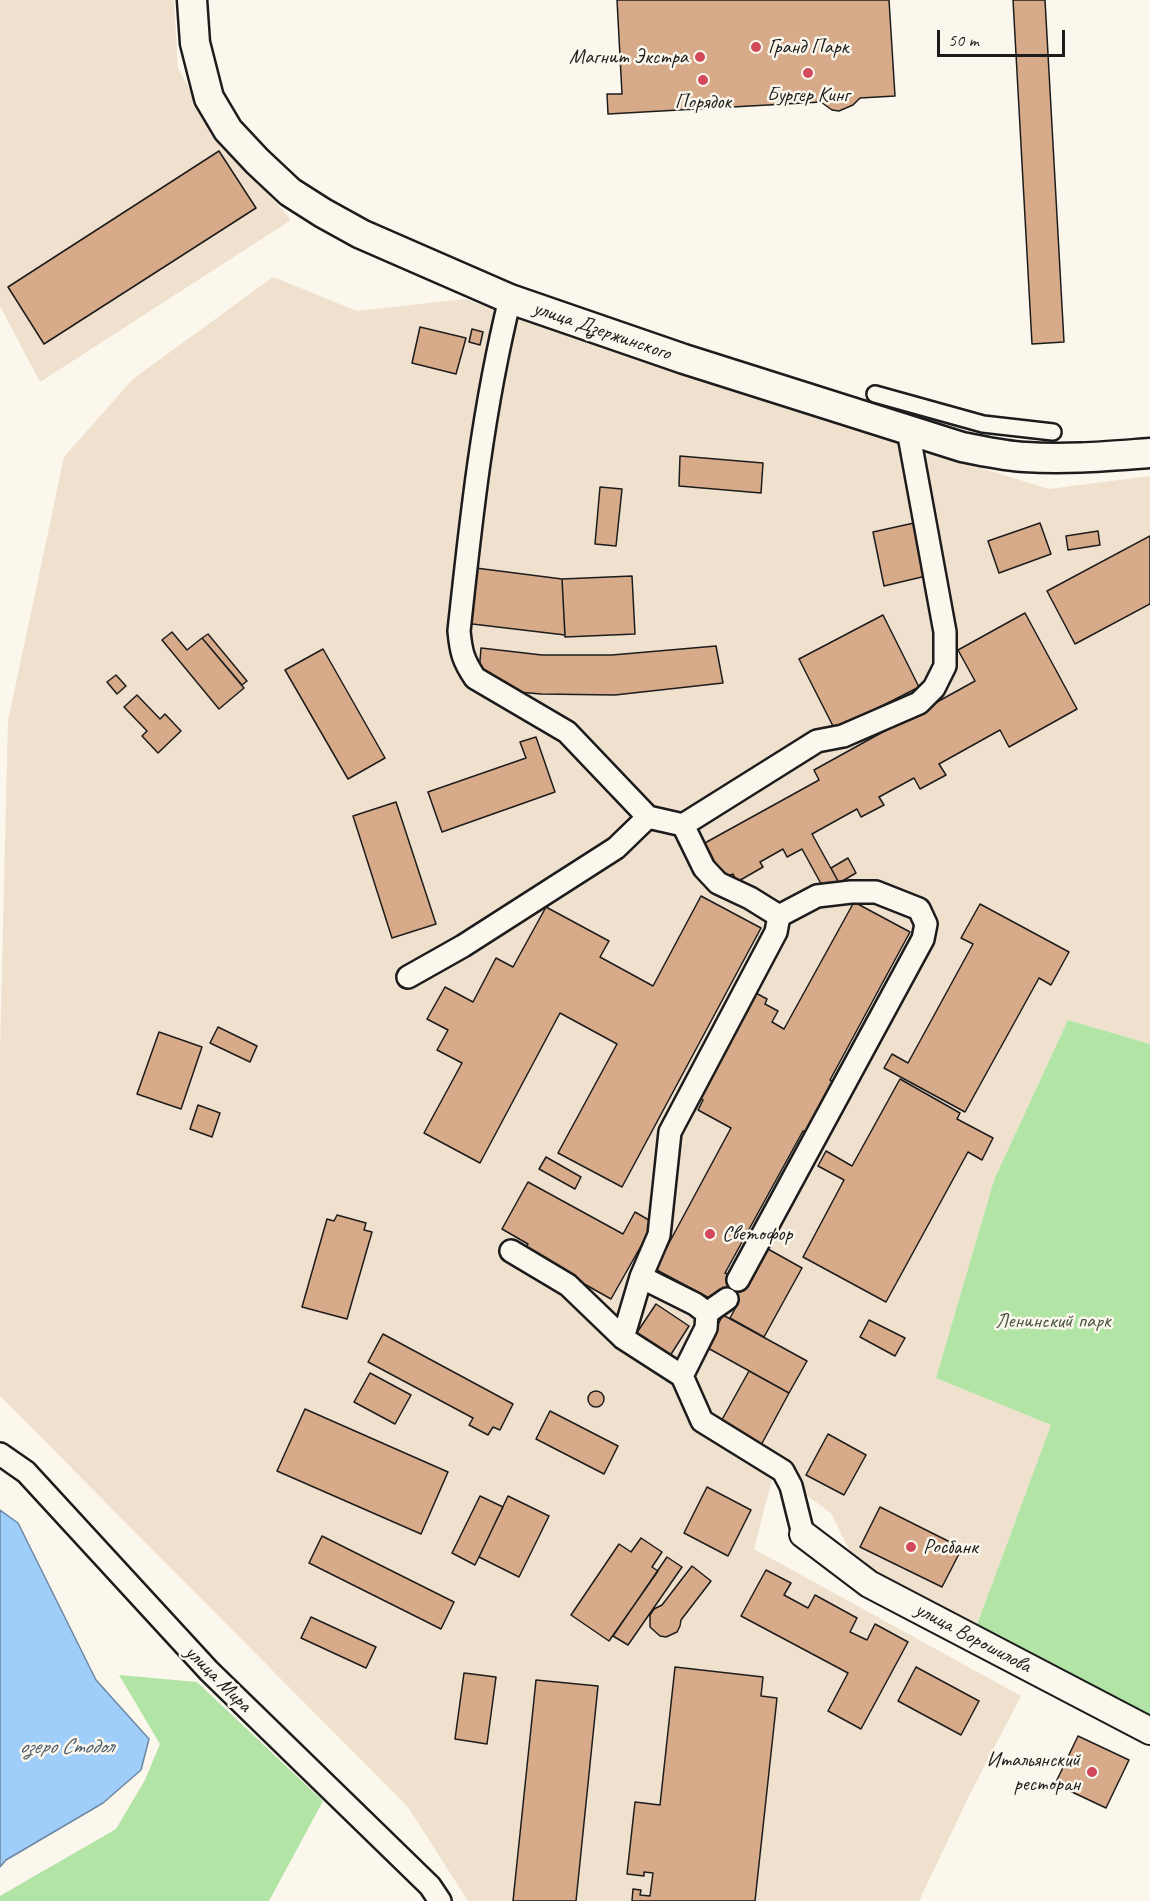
<!DOCTYPE html>
<html>
<head>
<meta charset="utf-8">
<style>
	body { margin:0 }
	#map { position:relative; width:1150px; height:1901px; overflow:hidden; background:#fbf7ec; font-family:Caveat,sans-serif }
	canvas { display:block }
	.scale { position:absolute; left:937px; top:30px; width:128px; height:27px; box-sizing:border-box; border:3px solid #1c1c1c; border-top:0; padding-left:8px; font-size:18px; line-height:21px; white-space:nowrap; color:#1c1c1c; -webkit-text-stroke:4px #fbf7ec; paint-order:stroke }
</style>
</head>
<body>
<div id="map">
<canvas width="1150" height="1901"></canvas>
<div class="scale">50 m</div>
</div>
<script>
const context = document.querySelector('canvas').getContext('2d');
context.lineJoin = 'round';
function fillPath(path, color) { context.fillStyle = color; context.fill(path, 'evenodd'); }
function stroke(path, color, width, dash) { context.strokeStyle = color; context.lineWidth = width; context.lineCap = dash ? 'butt' : 'round'; context.setLineDash(dash || []); context.stroke(path); }
function label(font, color, halo, rows, align = 'center') {
  context.font = font + ' Caveat,sans-serif'; context.lineWidth = 5; context.setLineDash([]); context.textBaseline = 'middle'; context.strokeStyle = halo; context.fillStyle = color; for (const [text, x, y, turn = 0] of rows) {
    context.save(); context.translate(x, y); context.rotate((+turn || 0) * Math.PI / 180); context.textAlign = isNaN(turn) ? turn : align; if (halo) context.strokeText(text, 0, 0); context.fillText(text, 0, 0); context.restore();
  }
}
fillPath(new Path2D(`
	M0,0H174L178,68L213,131L291,220L40,382L0,306Z
	M273,277L357,311L465,299L715,386L1049,489L1150,476V1044L1068,1020L994,1180L936,1378L1051,1425L975,1630L855,1562L831,1513L774,1472L754,1549L1021,1696L970,1794L919,1901H468L408,1807L0,1396V1051L8,721L64,457L133,379Z`), '#f0e0ce');
fillPath(new Path2D(`
	M1068,1020L1150,1044V1720L975,1630L1051,1425L936,1378L994,1180Z
	M119,1675L197,1682L323,1801L269,1901H0V1896L116,1829L145,1780L160,1744Z`), '#b1e4a5');
const water = new Path2D(`
	M0,1510L18,1523L96,1680L149,1739L141,1770L103,1803L6,1860L0,1867Z`);
fillPath(water, '#a0cefb');
stroke(water, '#6b87a2', 1.5);
const building = new Path2D(`
	M617,0H889L895,96L860,98L853,105L839,111L832,110L821,102L608,114L607,94H622Z
	M1013,0H1045L1064,342L1032,344Z
	M219,151L256,208L44,344L8,287Z
	M420,327L466,338L456,374L412,363Z
	M472,329L483,332L480,345L469,342Z
	M680,456L763,463L761,493L679,486Z
	M600,487L622,489L616,546L595,544Z
	M914,523L926,576L884,586L873,532Z
	M1040,523L1051,554L999,573L988,541Z
	M1098,531L1100,545L1068,550L1066,536Z
	M1150,536V604L1075,644L1047,591Z
	M468,567L562,579L565,635L464,623Z
	M632,576L635,634L565,637L562,579Z
	M1025,613L1077,709L1009,747L1000,730L939,764L946,775L920,789L914,778L879,797L884,805L861,817L857,809L812,834L839,883L825,891L802,849L787,857L783,849L760,862L763,867L737,882L733,874L723,879L703,844L819,780L814,770L975,681L958,650Z
	M883,615L919,687L835,730L799,659Z
	M172,632L187,650L202,638L244,688L219,709L162,640Z
	M208,634L247,681L242,685L202,638Z
	M716,646L723,683L615,695L541,694L507,691L479,673L481,648L542,655H612Z
	M323,649L385,758L348,779L285,670Z
	M116,675L126,686L117,694L107,682Z
	M137,695L160,719L165,714L181,731L158,753L142,736L147,731L124,707Z
	M536,737L555,792L442,832L428,792L526,758L520,742Z
	M396,802L436,924L392,938L353,816Z
	M848,858L856,873L839,883L831,868Z
	M701,896L761,928L622,1187L558,1153L617,1044L560,1013L480,1163L424,1133L462,1063L437,1050L448,1030L427,1019L445,987L473,1002L496,958L513,967L546,907L609,941L600,957L653,986Z
	M854,902L910,932L830,1080L837,1084L810,1134L803,1131L725,1273L748,1285L768,1249L802,1268L764,1337L730,1318L737,1305L715,1293L711,1299L655,1269L731,1128L698,1110L703,1100L694,1096L754,992L767,999L765,1004L778,1011L772,1022L784,1029Z
	M980,904L1069,952L1051,985L1039,978L965,1112L884,1068L892,1054L908,1063L973,944L961,938Z
	M218,1027L257,1046L250,1062L210,1043Z
	M159,1032L202,1047L181,1109L137,1094Z
	M900,1079L960,1113L957,1119L993,1138L982,1160L968,1152L886,1302L803,1257L844,1180L818,1166L826,1151L852,1166Z
	M198,1105L220,1113L212,1137L190,1129Z
	M546,1157L581,1177L575,1189L539,1169Z
	M528,1182L623,1234L635,1212L654,1223L611,1299L524,1250L528,1244L502,1229Z
	M337,1215L366,1223L364,1230L372,1232L347,1319L302,1307L327,1219L334,1221Z
	M656,1304L689,1326L668,1359L634,1337Z
	M723,1315L807,1361L789,1393L706,1347Z
	M869,1320L905,1338L895,1356L860,1337Z
	M383,1334L513,1404L500,1430L493,1427L488,1435L469,1425L473,1418L368,1362Z
	M749,1371L789,1393L760,1447L719,1425Z
	M370,1373L411,1395L395,1424L354,1402Z
	M588 1399a8 8 0 1 1 16 0a8 8 0 1 1-16 0Z
	M305,1409L448,1472L421,1534L277,1471Z
	M550,1411L618,1446L604,1474L536,1439Z
	M828,1434L866,1455L844,1495L806,1475Z
	M707,1487L751,1510L728,1556L684,1533Z
	M480,1496L503,1507L475,1565L452,1553Z
	M508,1496L549,1516L519,1577L479,1557Z
	M880,1507L962,1548L942,1587L860,1547Z
	M322,1536L454,1602L441,1629L309,1563Z
	M641,1538L662,1552L652,1567L658,1571L609,1641L571,1615L619,1544L631,1552Z
	M667,1557L682,1567L628,1645L613,1636Z
	M692,1566L711,1581L681,1620L680,1626L677,1632L666,1637L660,1636L650,1627V1615L654,1609L662,1605Z
	M766,1570L791,1583L784,1595L808,1608L815,1595L857,1618L850,1632L867,1640L875,1624L908,1642L861,1729L828,1711L848,1673L741,1616Z
	M311,1617L376,1647L366,1668L301,1638Z
	M675,1667L763,1677L761,1696L777,1698L755,1901H632L633,1889L641,1890L640,1895L650,1896L653,1873L644,1872V1876L627,1874L635,1802L660,1805Z
	M916,1667L979,1701L961,1735L898,1701Z
	M464,1673L496,1677L487,1744L455,1739Z
	M536,1680L598,1686L576,1901H513Z
	M1078,1736L1129,1760L1106,1808L1055,1784Z`);
fillPath(building, '#d7ab89');
stroke(building, '#1c1c1c', 1.5);
const pedestrian = new Path2D(`
	M875,394L983,424L1053,432`);
const minor = new Path2D(`
	M510,299C483,408 471,519 459,631C461,652 463,660 475,678L567,732L648,817L683,825L704,868L718,883L750,898L779,916L776,932L670,1132L659,1235L641,1277L623,1338
	M683,825L817,741L843,736L919,703L934,688L945,666V632L908,430
	M408,977L463,946L616,848L648,817
	M511,1251L568,1285L623,1338L682,1376L702,1421L783,1471L791,1486L803,1534
	M641,1277L695,1304L707,1313L706,1328L682,1376
	M738,1280L923,939L926,924L919,909L876,892H851L817,896L779,916
	M707,1313L727,1299
	M0,1454L26,1472L209,1671L430,1886L440,1901`);
const tertiary = new Path2D(`
	M803,1534L869,1584L1150,1731`);
const secondary = new Path2D(`
	M192,0L195,43L209,98L228,130L257,161L290,192L323,213L361,234L510,299L684,359L962,447C983,451 1004,456 1025,457C1067,460 1109,456 1150,453`);
stroke(pedestrian, '#1c1c1c', 20);
stroke(minor, '#1c1c1c', 26);
stroke(tertiary, '#1c1c1c', 30);
stroke(secondary, '#1c1c1c', 33);
stroke(pedestrian, '#fbf7ec', 15);
stroke(minor, '#fbf7ec', 21);
stroke(tertiary, '#fbf7ec', 26);
stroke(secondary, '#fbf7ec', 28);
for (const [x, y, r, color] of [
	[756,47,6,"#d1495b"],
	[700,57,6,"#d1495b"],
	[808,73,6,"#d1495b"],
	[703,80,6,"#d1495b"],
	[710,1234,6,"#d1495b"],
	[911,1547,6,"#d1495b"],
	[1092,1772,6,"#d1495b"]
]) { const dot = new Path2D(); dot.arc(x, y, r, 0, 2 * Math.PI); context.fillStyle = color; context.fill(dot); stroke(dot, '#fbf7ec', 2); }
label('21px', '#1c1c1c', '#fbf7ec', [
	["Гранд Парк",768,47],
	["Магнит Экстра",688,57,"right"],
	["Бургер Кинг",808,95,"center"],
	["Порядок",703,102,"center"],
	["Светофор",722,1234],
	["Росбанк",923,1547],
	["Итальянский",1080,1760,"right"],
	["ресторан",1080,1784,"right"]
], 'left');
label('21px', '#1c1c1c', '#fbf7ec', [
	["улица Дзержинского",602,331,19],
	["улица Ворошилова",973,1638,28],
	["улица Мира",218,1679,45]
]);
label('21px', '#495845', '#fbf7ec', [
	["Ленинский парк",1053,1321]
]);
label('italic 22px', '#4a5a6a', '#fbf7ec', [
	["озеро Стодол",66,1747]
]);
</script>
</body>
</html>
